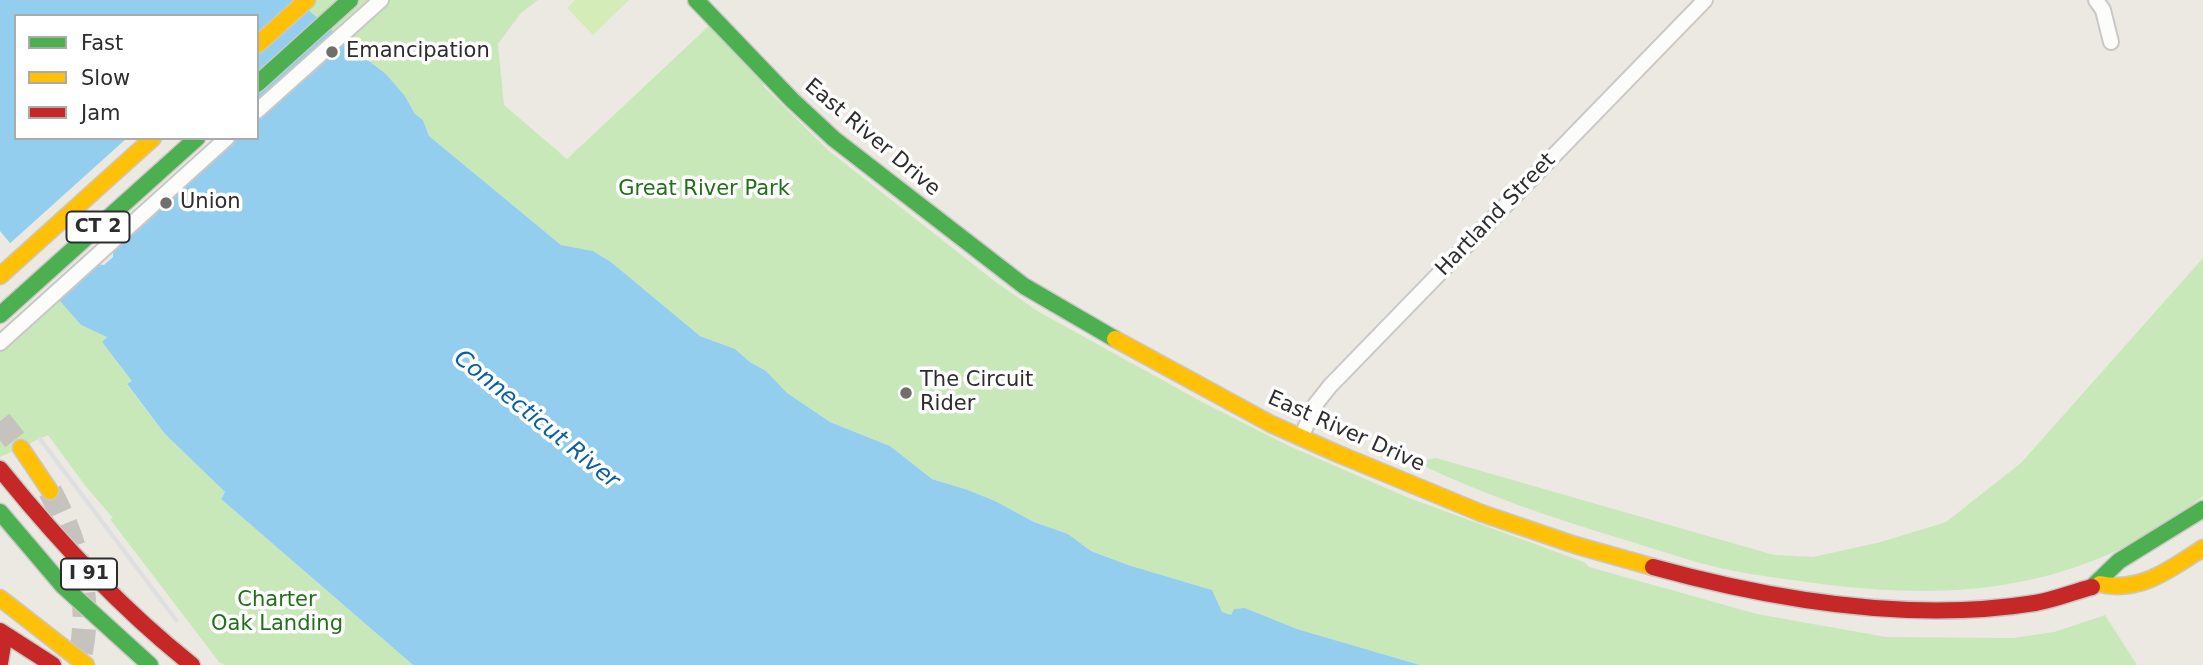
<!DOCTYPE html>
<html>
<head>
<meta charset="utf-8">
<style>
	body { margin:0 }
	#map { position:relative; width:2203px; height:665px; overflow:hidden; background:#ece9e2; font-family:"DejaVu Sans",sans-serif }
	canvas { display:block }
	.legend { position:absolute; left:14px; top:14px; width:245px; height:126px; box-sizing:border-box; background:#fff; border:2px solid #ababab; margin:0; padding:9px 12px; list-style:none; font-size:21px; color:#2d2d2d }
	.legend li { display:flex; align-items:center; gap:14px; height:35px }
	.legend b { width:35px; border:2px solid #ababab }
</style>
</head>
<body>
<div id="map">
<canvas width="2203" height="665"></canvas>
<ul class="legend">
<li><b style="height:9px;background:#4caf50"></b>Fast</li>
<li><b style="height:9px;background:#ffc107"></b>Slow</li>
<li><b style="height:9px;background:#c62828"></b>Jam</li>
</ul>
</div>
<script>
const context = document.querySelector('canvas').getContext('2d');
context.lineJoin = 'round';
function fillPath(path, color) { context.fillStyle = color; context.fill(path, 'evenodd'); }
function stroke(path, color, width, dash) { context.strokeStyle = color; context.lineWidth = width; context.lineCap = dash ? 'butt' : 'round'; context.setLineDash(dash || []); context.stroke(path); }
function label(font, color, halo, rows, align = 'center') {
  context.font = font + ' "DejaVu Sans",sans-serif'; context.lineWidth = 7; context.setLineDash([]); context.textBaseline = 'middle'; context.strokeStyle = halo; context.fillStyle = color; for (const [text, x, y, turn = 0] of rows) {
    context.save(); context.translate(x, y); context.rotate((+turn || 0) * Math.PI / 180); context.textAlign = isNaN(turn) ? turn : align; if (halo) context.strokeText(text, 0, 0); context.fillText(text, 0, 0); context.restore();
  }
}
fillPath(new Path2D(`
	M297,0H538L521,13L498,44L504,105L567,159L712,23L767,81L763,86L829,151L997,283L1039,312L1204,403L1289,446L1409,498L1584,562L1589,567L1757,614L1886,637L2013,638L2054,632L2105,615L2137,665H1420L1297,629L1245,608L1234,609L1231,616L1221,612L1212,590L1128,565L1091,551L1068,534L1034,522L995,501L968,490L932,479L890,446L830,422L787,394L766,371L750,362L735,349L700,336L611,262L593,251L561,245L429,136L423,120L415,114L405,96L386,74L356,51Z
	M2203,258V496C2085,592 1952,603 1807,582C1769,577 1730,572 1693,561C1666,553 1639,544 1612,536C1548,516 1484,495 1424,466L1425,460L1436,458L1774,555L1813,557L1881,542L1946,522L2021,463Z
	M58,299L81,325L108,337L102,342L133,381L127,385L165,434L225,492L221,499L413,665H224L219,662L110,519L113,518L87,488L48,435L0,457V350Z`), '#c9e8ba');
fillPath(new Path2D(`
	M575,0H629L593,35L567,8Z`), '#d3ecb8');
fillPath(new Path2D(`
	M0,0H297L356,51L386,74L405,96L415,114L423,120L429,136L561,245L593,251L611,262L700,336L735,349L750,362L766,371L787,393L830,422L890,446L932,479L968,490L995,501L1034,522L1068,534L1091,551L1128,565L1212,590L1222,612L1231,615L1234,609L1245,608L1297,629L1420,665H413L221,499L225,492L165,434L127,384L132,381L102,342L107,337L81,325L58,299L63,295L14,248L0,231ZM16,16H257V138H16Z`), '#94ceef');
fillPath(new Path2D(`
	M127,138H237L174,196V203L165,211L158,210L113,250V257L104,265L97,264L58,295L7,246Z`), '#ece9e2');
stroke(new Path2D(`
	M0,421L21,448
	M50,491C79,546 94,604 78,665`), '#c6c3be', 24, [24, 12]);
const street = new Path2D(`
	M2096,0L2103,10L2111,42
	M257,111L381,0
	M0,343L227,138
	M1301,438L1315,405L1330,386L1705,0`);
const fast = new Path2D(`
	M696,0L792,100L834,139L1024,286L1115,339
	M257,84L350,0
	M0,315L197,138
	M0,512L63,586L150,665
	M2092,587L2119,561L2203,509`);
const slow = new Path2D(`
	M257,45L307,0
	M0,276L153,138
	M1115,339L1271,424L1336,453L1481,513L1575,545L1653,567
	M21,448L50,491
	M2100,584C2140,593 2171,569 2203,548
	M0,598L86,665`);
const jam = new Path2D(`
	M0,469C58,541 119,607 192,665
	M1653,567C1773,600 1911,623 2035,603C2054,600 2073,592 2092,587
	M0,631L53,665
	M0,663L3,645`);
stroke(street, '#c9c8c7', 18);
stroke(fast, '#c9c8c7', 19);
stroke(slow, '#c9c8c7', 19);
stroke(jam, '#c9c8c7', 19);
stroke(street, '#fcfcfb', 14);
stroke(fast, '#4caf50', 16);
stroke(slow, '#ffc107', 16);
stroke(jam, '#c62828', 16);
stroke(new Path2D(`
	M40,439L176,620`), '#dedfe0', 4.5);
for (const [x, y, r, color] of [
	[332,52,7,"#706f6c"],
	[166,203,7,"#706f6c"],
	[906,393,7,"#706f6c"]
]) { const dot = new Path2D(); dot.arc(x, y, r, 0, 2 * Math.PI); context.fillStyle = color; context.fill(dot); stroke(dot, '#fff', 2.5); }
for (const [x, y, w] of [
	[98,227,63],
	[89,574,56]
]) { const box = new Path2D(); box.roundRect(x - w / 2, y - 15.5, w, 31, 5); context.fillStyle = '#fff'; context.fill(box); stroke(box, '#2d2d2d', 2); }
label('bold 19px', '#2d2d2d', null, [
	["CT 2",98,227],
	["I 91",89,574]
]);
label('21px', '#2d2d2d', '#fff', [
	["Emancipation",346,52],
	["Union",180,203],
	["The Circuit",920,381],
	["Rider",920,405]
], 'left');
label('21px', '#2d2d2d', '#fff', [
	["East River Drive",872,138,40],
	["Hartland Street",1496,215,-46],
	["East River Drive",1346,432,24]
]);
label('21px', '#216f18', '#fff', [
	["Great River Park",704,190],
	["Charter",277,601],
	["Oak Landing",277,625]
]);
label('italic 23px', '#085fa6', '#fff', [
	["Connecticut River",536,420,39]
]);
</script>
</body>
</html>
